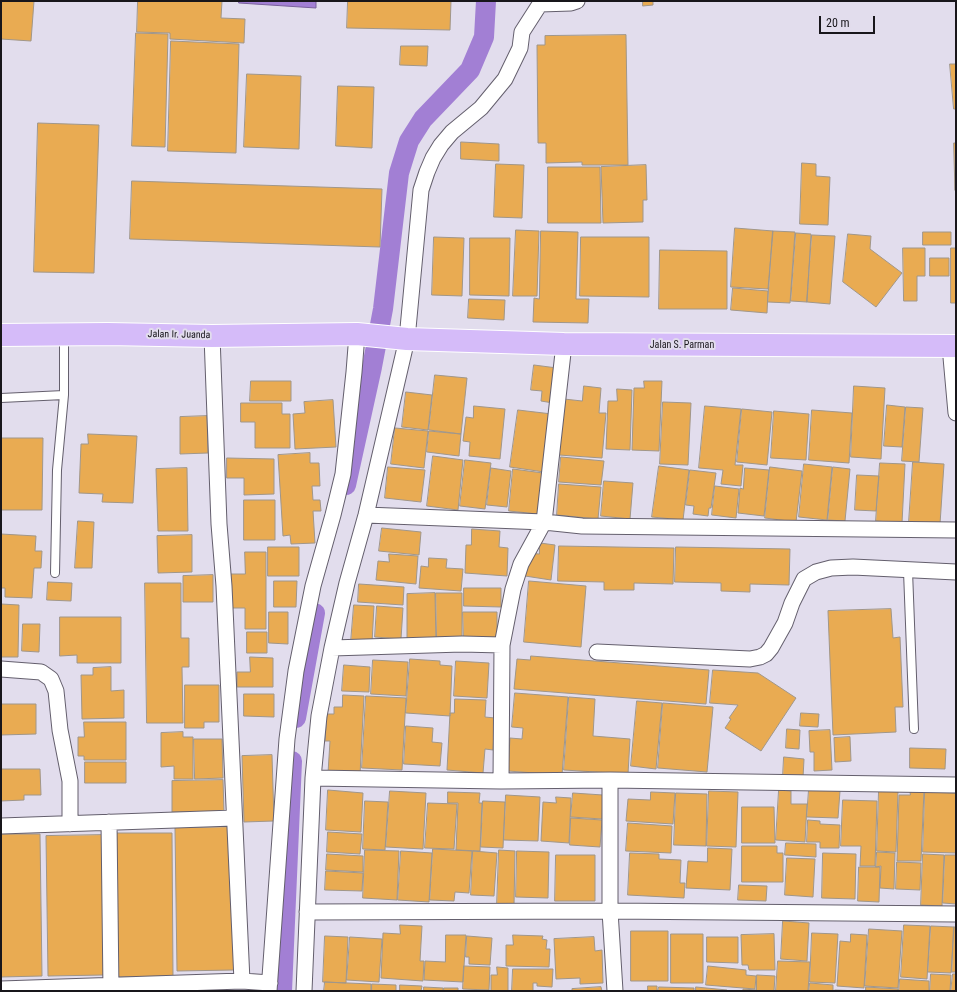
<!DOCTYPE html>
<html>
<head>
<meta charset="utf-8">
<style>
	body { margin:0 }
	#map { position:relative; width:957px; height:992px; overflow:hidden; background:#e2dded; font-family:"Roboto Condensed",sans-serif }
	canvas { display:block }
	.frame { position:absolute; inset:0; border:2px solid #18161b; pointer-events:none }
	.scale { position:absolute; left:819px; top:16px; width:56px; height:18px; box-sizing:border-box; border:2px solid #18161b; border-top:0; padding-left:5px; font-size:12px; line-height:14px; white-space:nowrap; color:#18161b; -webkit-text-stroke:3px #e2dded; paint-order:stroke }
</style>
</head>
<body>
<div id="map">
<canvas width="957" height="992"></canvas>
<div class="frame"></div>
<div class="scale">20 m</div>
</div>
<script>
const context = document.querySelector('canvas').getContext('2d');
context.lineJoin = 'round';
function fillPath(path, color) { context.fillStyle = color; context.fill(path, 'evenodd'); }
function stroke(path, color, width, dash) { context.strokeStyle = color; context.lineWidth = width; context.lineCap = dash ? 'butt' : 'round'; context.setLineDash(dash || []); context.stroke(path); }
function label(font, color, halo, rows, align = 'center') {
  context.font = font + ' "Roboto Condensed",sans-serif'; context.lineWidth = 4; context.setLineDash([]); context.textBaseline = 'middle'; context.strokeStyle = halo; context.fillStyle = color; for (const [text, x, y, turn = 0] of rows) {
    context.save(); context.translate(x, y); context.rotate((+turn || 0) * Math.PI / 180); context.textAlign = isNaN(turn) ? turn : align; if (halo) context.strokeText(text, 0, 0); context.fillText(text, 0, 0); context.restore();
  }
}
const water = new Path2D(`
	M239,1H316V8L239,3Z`);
fillPath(water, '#a27fd4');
stroke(water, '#79609c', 1);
stroke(new Path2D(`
	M346,485L372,367L383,309L399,173L409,141L423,119L470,70L484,37L486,1
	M296,718L315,613
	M282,991L292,761`), '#a27fd4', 20);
const building = new Path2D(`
	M1,1H34L31,41L1,39Z
	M138,1H222L221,18L245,19L244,43L170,39V33L137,32Z
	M348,1H451L450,30L347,28Z
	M643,1H653V5L643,6Z
	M136,33L168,34L165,147L132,146Z
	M626,35L628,165H582V162L546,163V143H538L537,45H545V36Z
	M171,41L239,44L236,153L168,151Z
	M401,46H428L427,66L400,65Z
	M950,64H956V109H954Z
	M247,74L301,76L299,149L244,147Z
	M338,86L374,87L372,148L336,146Z
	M38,123L99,125L94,273L34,272Z
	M461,142L499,144V161L461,159Z
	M954,143H956L955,190Z
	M802,163L816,164V176L830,177L828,225L800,224Z
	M496,164L524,165L522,218L494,217Z
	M646,165L647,200H643V222L603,223L601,167Z
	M548,167H600L601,223H548Z
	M132,181L382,189L380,247L130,239Z
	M735,228L773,231L768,289L731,287Z
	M516,230L539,231L537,296H513Z
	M541,231L578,232L576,299H589L588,323L533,322L534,298L539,299Z
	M773,231L795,232L790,303L768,302Z
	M923,232H951V245H923Z
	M796,233L811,234L807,302L791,301Z
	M848,234L871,236L870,249L902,273L876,307L843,282Z
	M812,235L835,236L830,304L807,302Z
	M434,237L464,238L462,296L432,295Z
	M581,237H649V297L580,296Z
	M470,238H510L509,296L470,295Z
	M903,248H925V276H917V301H904Z
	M951,248H956V303H951Z
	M660,250L727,251V309H659Z
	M930,258H949V276H930Z
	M733,288L768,291L767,313L731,310Z
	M469,299L505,300L504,320L468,318Z
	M534,365L557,368L553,403L541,401L542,391L531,390Z
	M435,375L467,378L461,434L429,430Z
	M251,381H291V401H250Z
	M644,381H662L659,451L632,450L634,388H644Z
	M584,386L601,388L599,413H606L602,458L559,455L564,399L582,401Z
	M854,386L885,388L881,459L851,457Z
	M617,389L632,390L630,450L606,449L608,401H617Z
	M406,392L432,395L428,430L402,427Z
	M333,400L336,447L295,449L293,414L305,413L304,402Z
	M663,402L691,403L688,465L660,464Z
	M241,403H282V414H290V448H255V422H241Z
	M887,405L905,407L902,447L884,446Z
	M474,406L505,409L500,459L469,456L470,442L463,441L466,417L473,418Z
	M705,406L741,409L735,465H743L741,486L721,484L723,470L699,468Z
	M906,407L923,408L919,462L902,461Z
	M742,409L772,412L767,465L737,462Z
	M518,410L552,414L544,472L510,467Z
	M812,410L852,413L849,463L809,460Z
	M774,411L809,414L806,460L771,458Z
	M207,416L208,453L180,454V417Z
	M395,428L428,431L424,468L391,464Z
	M429,431L461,434L459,456L427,452Z
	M88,434L137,436L133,503L102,502L103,494L79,493L81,444H88Z
	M1,438H43L42,510H1Z
	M310,453V463H319L320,486H312L313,500H320L321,511H313L315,543L291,544L290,535L283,536L278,455Z
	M433,456L463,460L458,510L427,506Z
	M561,457L604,461L601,485L559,482Z
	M227,458L274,459V494L244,495V478H227Z
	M465,460L491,463L485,509L460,506Z
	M913,462L944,464L940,524L909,522Z
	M880,463L905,464L902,523L876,521Z
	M804,464L832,467L827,520L799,517Z
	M659,466L689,470L683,520L652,517Z
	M388,467L425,470L421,502L385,498Z
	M770,467L802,471L796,522L765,518Z
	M833,467L850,469L845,521L828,520Z
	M187,468L188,531H158L156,469Z
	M491,468L511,471L507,507L487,505Z
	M745,468L769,470L764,516L738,513L740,488L743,489Z
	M513,469L543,473L538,514L509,511Z
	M690,470L716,473L711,508H709L708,516L693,514L694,506L686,505Z
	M857,475L879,476L876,511L855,510Z
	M604,481L633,483L630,519L601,516Z
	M559,484L601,487L598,519L557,515Z
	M715,486L739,489L736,518L712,515Z
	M244,500H275V540H244Z
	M78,521L94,522L92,568H75Z
	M382,528L421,532L419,555L379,551Z
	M472,529L500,531L499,547L508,548L507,576L465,573L466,545H471Z
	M1,534L36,536L35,551H42L41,568H34L32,598L5,597V588H1Z
	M192,535V572L158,573L157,536Z
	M540,543L555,545L551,580L525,576L528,553L539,554Z
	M559,546L674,548L673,584L634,583V590H604V582L558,581Z
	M268,547H299V576H268Z
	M676,547L790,549L789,585L750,584V592L721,591V583L675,582Z
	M245,552H266V629H245V608H229V574H245Z
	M389,554L418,556L416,584L376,580L378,561L389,562Z
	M429,558L447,559L446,568L463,569L461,591L419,588L421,566L428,567Z
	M213,575V602H183V576Z
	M274,581H297L296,607H274Z
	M529,581L586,586L581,647L524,642Z
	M48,582L72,583L71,601L47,600Z
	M145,583H181V638H189V667H182L183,723H147Z
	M359,584L404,587L403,605L358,602Z
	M464,588H501V607L464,606Z
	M435,593L436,643L407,644V594Z
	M436,593H462V643H437Z
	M1,604L19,605L18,657H1Z
	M354,605L374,606L372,643L351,642Z
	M377,606L403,608L401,639L375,637Z
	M891,609L893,638L900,637L903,707H895L896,732L833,735L828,611Z
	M269,612H288V644L269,643Z
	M463,612H497V643H464Z
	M60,617H121V663H77V655L60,656Z
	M23,624H40L39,652L22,651Z
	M247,632H267V653H247Z
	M531,656L709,670L706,704L514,689L517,659L530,660Z
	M250,657L273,658V687H237V672H250Z
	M410,659L440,661V665L452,666L450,716L406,713Z
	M373,660L408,662L406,696L371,694Z
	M456,661L489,663L487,698L454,696Z
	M344,665L370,667L369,692L342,691Z
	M111,667V691L124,690V718L82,719L81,675H93V668Z
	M713,670L758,673L796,698L761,751L725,728L731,719L729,718L738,705L710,703Z
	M185,685H219V722H204V728H185Z
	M515,693L568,697L562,775L508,771L510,738L522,739L523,728L512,727Z
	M244,694H274V717L244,716Z
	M343,695L364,696L360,775L328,773L330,741H325L327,714H334V707H342Z
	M366,696L406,698L402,770L362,768Z
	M569,697L595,699L593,736L630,739L628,774L564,770Z
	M455,699L486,700L485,717L495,718L493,750L485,749L483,773L447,770L450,713H454Z
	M637,701L662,703L656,769L631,766Z
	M663,703L713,707L707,772L658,768Z
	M1,704H36V734L1,735Z
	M801,713L819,714L818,727L800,726Z
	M84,722H126V760H84V756H78V737H84Z
	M406,726L433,728L432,742L442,743L440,766L404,764Z
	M787,729L800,730L799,749L786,748Z
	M830,730L832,770L814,771V752H810L809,731Z
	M183,732V737H193V779H174V766L161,767V733Z
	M850,737L851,761L835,762L834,738Z
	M194,739H222L223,778L195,779Z
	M910,748L946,749L945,769L910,768Z
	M272,755L274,821L244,822L242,756Z
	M784,757L804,759L803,778L783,776Z
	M85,762H126V783H85Z
	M1,769H40L41,795H24V800L1,801Z
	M223,780L224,812H172V781Z
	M809,789L840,791L838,818L807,817Z
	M910,789L924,790L921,861H897L899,795H910Z
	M328,790L363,793L361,832L326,830Z
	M779,790L791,791V804H807L805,842L776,840Z
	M879,790H898L896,852L877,851Z
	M390,791L426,793L423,849L386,847Z
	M709,791L738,792L736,847L707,846Z
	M448,792L480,793L479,803H482L480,851L456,850L458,803H448Z
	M651,792L675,793L673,824L626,821L628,799L650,800Z
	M925,792L956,793V853L923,852Z
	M573,793L603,795L602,819L571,817Z
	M676,793L707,794L706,846L674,845Z
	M506,795L540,797L538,841L504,840Z
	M556,797L571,798L569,843L541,841L543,802L556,803Z
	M843,800L877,801L875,866H860L861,846H841Z
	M365,801L388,802L385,850L363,849Z
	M483,801L505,802L503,848L481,847Z
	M428,803L457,804L454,849L425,848Z
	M742,807H774L775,843H742Z
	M571,818L602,820L600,847L570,845Z
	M808,820L820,821V824L840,825L839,848H820V842H807Z
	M628,823L672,826L671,853L626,851Z
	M232,827L234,970L177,971L175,828Z
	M328,832L362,834L360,854L327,852Z
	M116,833H172L173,976L118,977Z
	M1,834H40L42,976L1,977Z
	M102,835L104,975L48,976L46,836Z
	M786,843L816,844V857L785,855Z
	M742,846H777V853H783V882H742Z
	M708,848L732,849L730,890L686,888L688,861L707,862Z
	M433,849L472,851L469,893L455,892L454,901L430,900Z
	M365,850L399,851L397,900L363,898Z
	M499,850L515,851L514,906L497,905Z
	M401,851L432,853L429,902L398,900Z
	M473,851L497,853L494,896L471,895Z
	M517,851L549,852L548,898L516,897Z
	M877,852L895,853L894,889L880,888L881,866L876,867Z
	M630,853L659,854V859L681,860L680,883H685L684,898L628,895Z
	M823,853L856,854L855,899L822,898Z
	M327,854L363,856V872L326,870Z
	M923,854L944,855L942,906L921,905Z
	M556,855H595V901H555Z
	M945,855H956V904L943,903Z
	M787,858L815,859L813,897L785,895Z
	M897,862L921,863L920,890L896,889Z
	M859,867H880L879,902L858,901Z
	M326,871L363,873L362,891L325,890Z
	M739,885L767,886L766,901L738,900Z
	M783,921L809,923L807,961L781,959Z
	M400,925L422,926L420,961H424L423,981L381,978L383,933L400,934Z
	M904,925L930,926L927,979L901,977Z
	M931,926L954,927L951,973L928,972Z
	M954,927H956V972H952Z
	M869,929L902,931L898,988L865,986Z
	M631,931H668V981H631Z
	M812,933L838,934L835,983L810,982Z
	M671,934H703V983H671Z
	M774,934L775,970H749L748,965H742L741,935Z
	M851,934L867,935L864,988L837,986L840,941L850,942Z
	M446,935H466L463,982L424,980L425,961L445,962Z
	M513,935L543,936L542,939L547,940L546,949H550L549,967L506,966V945H513Z
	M325,936L348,937L346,983L323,982Z
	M467,936L492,938L490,965L469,964V957H466Z
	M350,937L382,939L379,982L347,980Z
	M594,937L595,951L602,950L603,983L580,984V978L556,979L554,939Z
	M707,937H738V963L707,962Z
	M778,961L810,962L808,991H776Z
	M464,966L490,967L489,990L463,989Z
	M708,966L746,970V975L756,976L755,989L706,985Z
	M497,967L508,968V991H491V975H497Z
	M513,969H553L552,987L537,986V983H533V991H512Z
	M931,974L951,975L950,991H930Z
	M953,974H956V991H951Z
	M757,975L775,976L774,991H743V989L756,990Z
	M900,979L929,981V991H899Z
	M325,982L371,984V991H324Z
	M810,983L833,985V991H809Z
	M372,984L396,985V991H372Z
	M400,985L422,986L421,991H400Z
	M648,986H657V991H648Z
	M424,987L443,988V991H424Z
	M601,987L602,991H572V989Z
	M659,987L694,988V991H658Z
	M696,987L727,990V991H696Z
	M866,987L898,989V991H866Z
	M444,988H458V991H444Z
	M835,990L860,991H835Z`);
fillPath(building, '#e9ab52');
stroke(building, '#a09689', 1);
const service = new Path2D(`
	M1,398L64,395
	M908,571L914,729
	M55,573L57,470L64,395V335`);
const minor = new Path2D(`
	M212,336L219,524L224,586L242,981
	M950,346L956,413
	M366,515L544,522L582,526L956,530
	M332,648L462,644L502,645
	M597,652L750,659L760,657L766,654L771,648L785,623L792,603L804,579L816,572L831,568L853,567L956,572
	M1,669L41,672L51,679L56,691L60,730L70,781V824
	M313,778L501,781L610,780L956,785
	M610,780V911L615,991
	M501,781L502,645L513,589L521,564L544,522L564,344
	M109,822L111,991
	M1,826L234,818
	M307,912L610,911L956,914
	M1,989L242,981L270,983
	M269,991L287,739L296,671L313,586L333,515L343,474L354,372L357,334
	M304,991L313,778L319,716L332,648L347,583L366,515L407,339L421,190L427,172L433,158L441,145L452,132L481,108L505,79L520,48L522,32L540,4L571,3L577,1`);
const primary = new Path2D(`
	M1,335L108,334L212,336L357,334L407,339L564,344L956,346`);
stroke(service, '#645f6d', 10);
stroke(minor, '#645f6d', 17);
stroke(primary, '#fff', 24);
stroke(service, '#fff', 8);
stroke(minor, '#fff', 15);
stroke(primary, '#d5bbf9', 22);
label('10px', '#18161b', '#e2dded', [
	["Jalan Ir. Juanda",179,335,1],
	["Jalan S. Parman",682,345]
]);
</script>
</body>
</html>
